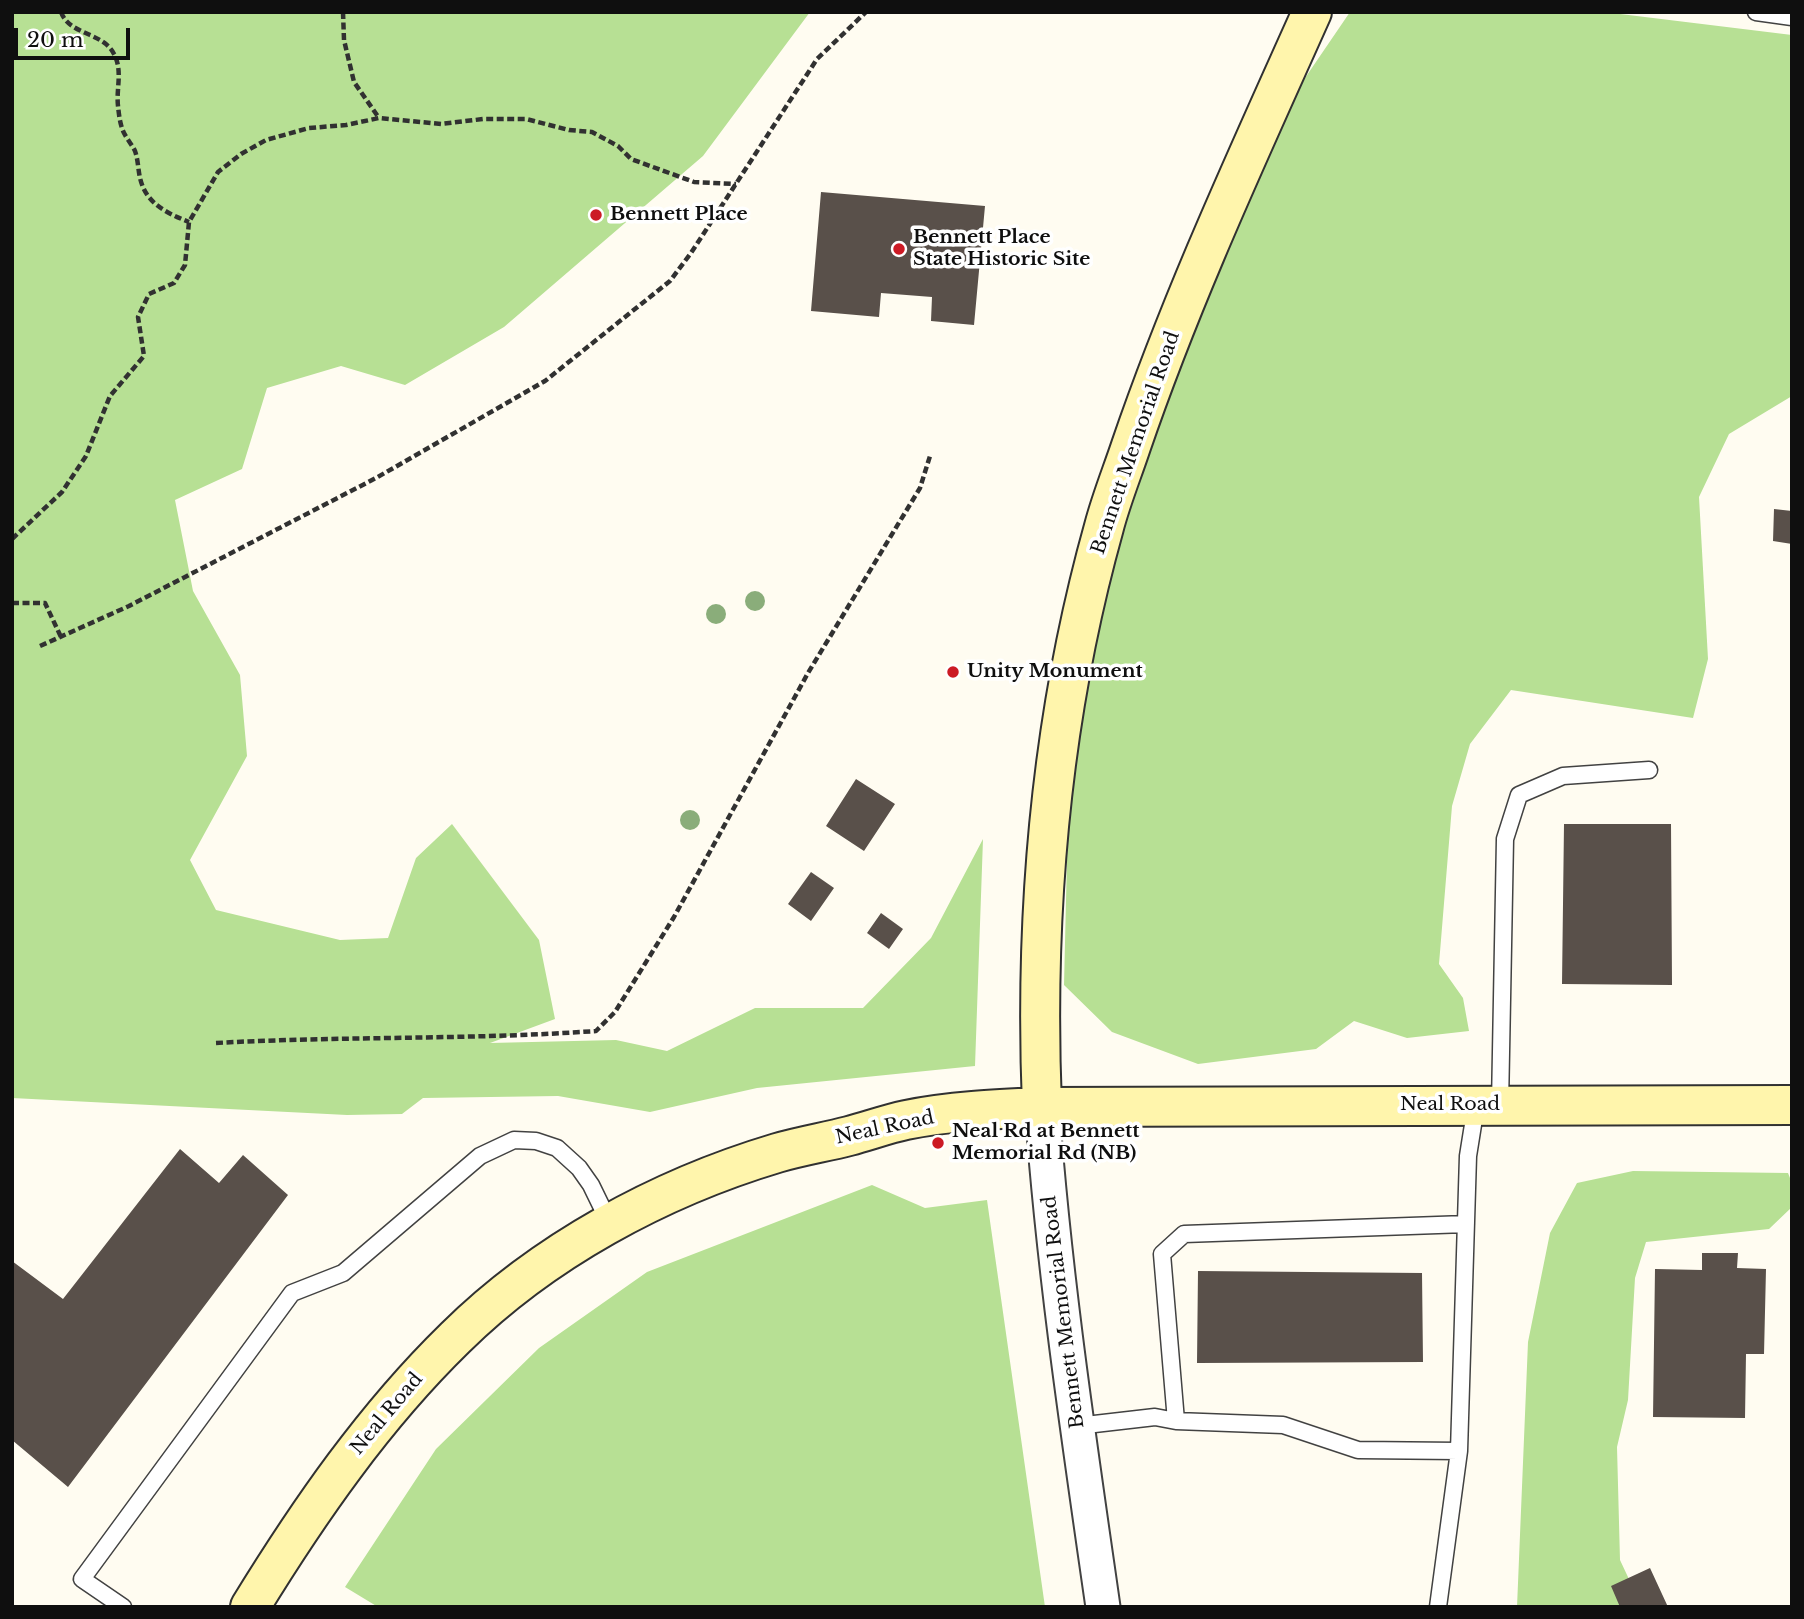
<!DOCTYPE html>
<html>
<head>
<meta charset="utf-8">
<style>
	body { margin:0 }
	#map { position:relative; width:1804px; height:1619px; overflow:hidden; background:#fffcf1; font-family:"Libre Baskerville",serif }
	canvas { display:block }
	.frame { position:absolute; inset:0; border:14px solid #0f0f0f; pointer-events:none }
	.scale { position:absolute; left:14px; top:28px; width:116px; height:32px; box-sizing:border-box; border:4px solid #0f0f0f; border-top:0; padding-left:9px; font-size:21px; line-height:24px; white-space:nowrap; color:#0f0f0f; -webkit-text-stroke:5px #fff; paint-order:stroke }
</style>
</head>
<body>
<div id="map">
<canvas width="1804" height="1619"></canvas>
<div class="frame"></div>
<div class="scale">20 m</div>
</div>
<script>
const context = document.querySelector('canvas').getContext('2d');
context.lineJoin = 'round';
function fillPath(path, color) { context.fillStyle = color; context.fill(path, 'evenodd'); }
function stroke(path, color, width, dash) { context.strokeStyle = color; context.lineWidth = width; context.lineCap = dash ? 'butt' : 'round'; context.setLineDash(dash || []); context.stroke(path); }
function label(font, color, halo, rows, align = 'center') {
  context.font = font + ' "Libre Baskerville",serif'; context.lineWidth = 7; context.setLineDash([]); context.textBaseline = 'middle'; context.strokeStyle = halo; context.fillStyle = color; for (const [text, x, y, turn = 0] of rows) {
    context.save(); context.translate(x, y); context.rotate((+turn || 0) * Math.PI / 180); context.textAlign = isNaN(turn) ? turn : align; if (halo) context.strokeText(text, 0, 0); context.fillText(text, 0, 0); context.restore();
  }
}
fillPath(new Path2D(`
	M12,12H810L703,156L504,327L405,385L341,366L267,388L242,469L175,500L193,591L240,675L247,756L190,860L216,910L340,940L388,938L416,858L452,824L539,940L555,1019L490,1043L616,1040L667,1051L755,1008H863L931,938L983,839L975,1066L757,1088L650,1112L558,1096L423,1098L402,1114L347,1115L12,1098Z
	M1350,12H1604L1792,35V396L1729,434L1699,497L1708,659L1693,718L1511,690L1470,744L1452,806L1439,964L1463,998L1469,1031L1407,1038L1354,1021L1316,1049L1198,1064L1112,1032L1064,985L1071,690L1171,387L1290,100Z
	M1633,1171L1788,1173L1792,1183V1207L1769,1229L1646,1242L1635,1278L1628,1400L1617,1447L1620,1560L1642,1607H1517L1528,1342L1550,1233L1577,1183Z
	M872,1185L925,1208L987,1200L1045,1607H378L345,1587L436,1449L539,1348L647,1272Z`), '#b7e094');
fillPath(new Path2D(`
	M821,192L985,206L974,325L931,321L932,297L881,293L879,317L811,311Z
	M1774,509L1792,511V544L1773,541Z
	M856,779L895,804L864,851L826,826Z
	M1564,824H1671L1672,985L1562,984Z
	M811,872L834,888L811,921L788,904Z
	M881,913L903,929L889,949L867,933Z
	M180,1149L219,1183L243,1155L288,1195L68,1487L12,1440V1261L63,1299Z
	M1702,1253H1738L1737,1268L1766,1269L1764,1354H1746L1745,1418L1653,1417L1655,1269L1702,1270Z
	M1198,1271L1422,1273L1423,1362L1197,1363Z
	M1650,1568L1668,1607H1620L1611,1586Z`), '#59504a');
const lane = new Path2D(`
	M1756,12L1792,17
	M1500,1105L1505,839L1519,795L1563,776L1649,770
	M1176,1421L1162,1254L1184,1234L1466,1224
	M1077,1426L1155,1417L1176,1421L1283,1425L1358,1450L1459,1451L1468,1156L1476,1106
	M123,1607L82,1579L292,1293L343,1273L480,1156L514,1140L536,1141L557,1148L579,1168L591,1185L610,1224
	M1438,1607L1459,1451`);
const street = new Path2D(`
	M1042,1107C1054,1274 1079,1440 1103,1607`);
const secondary = new Path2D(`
	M1042,1107C1034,911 1051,716 1104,527C1111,500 1122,473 1131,446C1182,297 1248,155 1312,12
	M250,1607C309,1511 374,1417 455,1338C543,1251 660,1188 777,1153C801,1146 826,1142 849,1136C868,1131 887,1124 906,1120C950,1111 997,1109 1042,1107L1792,1105`);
stroke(lane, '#424242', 19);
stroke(street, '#424242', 37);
stroke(secondary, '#313131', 42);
stroke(new Path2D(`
	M61,12C69,35 103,32 114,54C123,71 116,88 118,106C119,115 120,125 124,133C127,139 132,145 135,151C138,159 138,169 140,178C146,204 167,213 189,222
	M343,12L344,40L354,82L379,118
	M12,539L62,492L86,456L110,396L144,356L138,317L149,294L174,283L185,265L189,222L218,172L241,154L266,140L309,128L346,125L379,118L441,124L483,119H526L569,130L592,132L618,146L631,159L694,182L736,184
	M12,603H45L61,637
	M40,646L129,606L376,478L545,381L670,281L691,253L817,59L866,12
	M216,1043C342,1036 469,1040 596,1031L615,1012L674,917L808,673L920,488L930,456`), '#313131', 4.5, [7, 3.5]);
stroke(lane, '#fff', 16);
stroke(street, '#fff', 33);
stroke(secondary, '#fff5ac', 38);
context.fillStyle = '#8aad7a';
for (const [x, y] of [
	[755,601],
	[716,614],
	[690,820]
]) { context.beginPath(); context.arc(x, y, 10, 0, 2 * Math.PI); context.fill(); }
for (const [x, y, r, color] of [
	[596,215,7,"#cc1a24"],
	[899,249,7,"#cc1a24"],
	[953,672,7,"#cc1a24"],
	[938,1143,7,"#cc1a24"]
]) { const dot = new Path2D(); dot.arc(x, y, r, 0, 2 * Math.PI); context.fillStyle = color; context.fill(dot); stroke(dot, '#fff', 2.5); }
label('bold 19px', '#0f0f0f', '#fff', [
	["Bennett Place",610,215],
	["Bennett Place",913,238],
	["State Historic Site",913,260],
	["Unity Monument",967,672],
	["Neal Rd at Bennett",952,1132],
	["Memorial Rd (NB)",952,1154]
], 'left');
label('19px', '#0f0f0f', '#fff', [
	["Bennett Memorial Road",1136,443,-71],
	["Neal Road",1450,1105],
	["Neal Road",885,1128,-12],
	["Bennett Memorial Road",1064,1312,-97],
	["Neal Road",387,1414,-50]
]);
</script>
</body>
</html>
